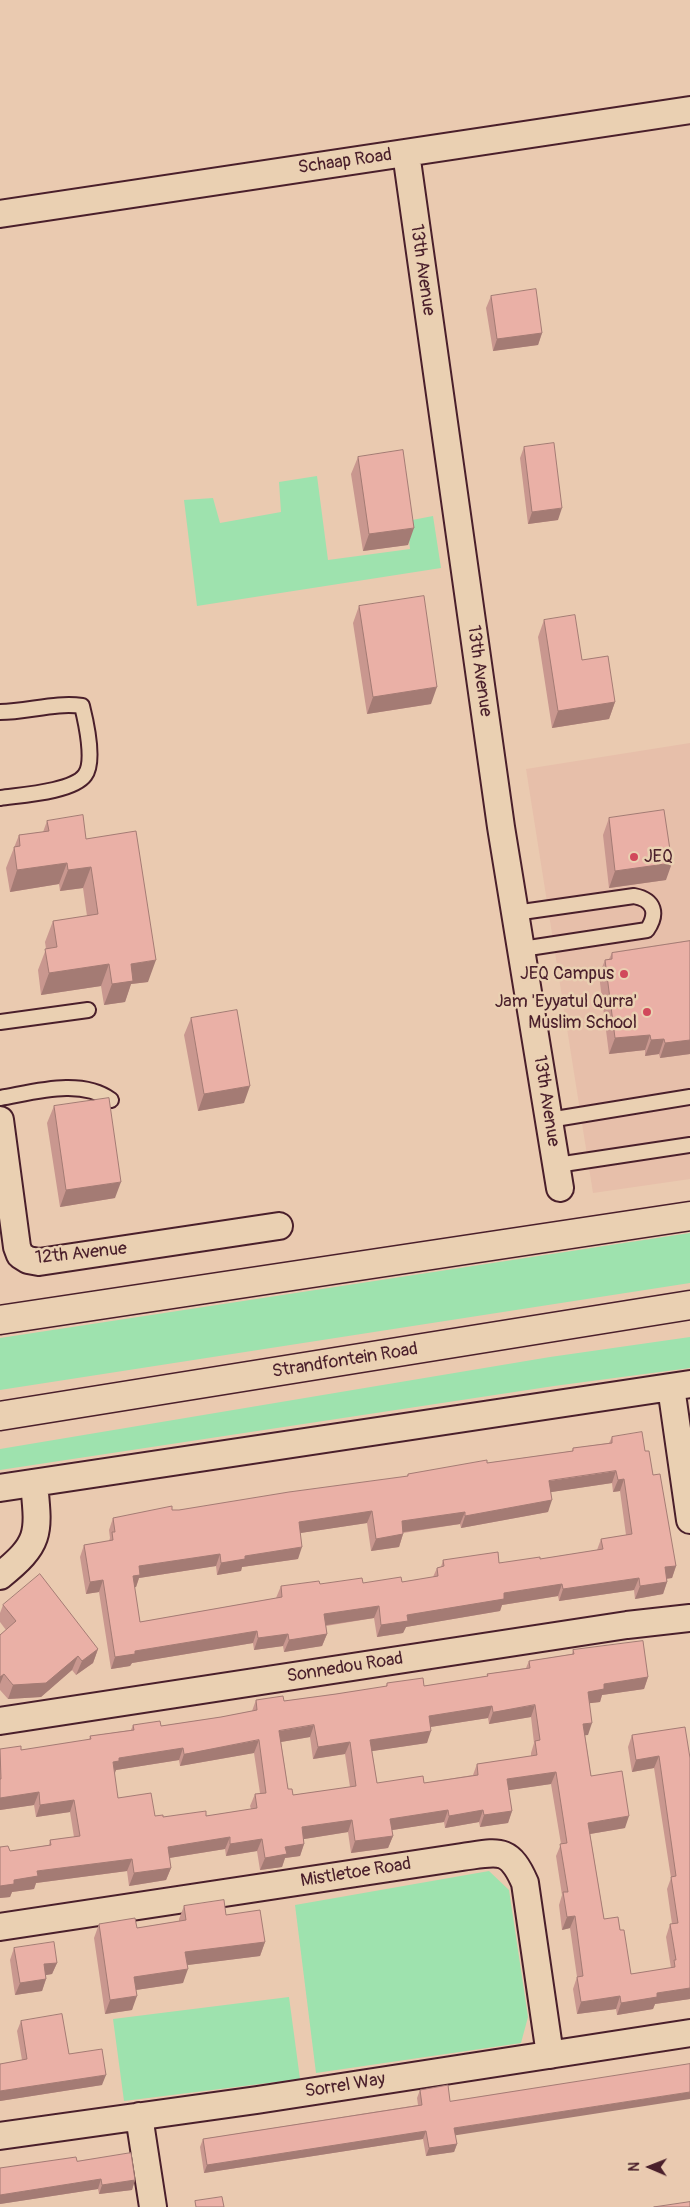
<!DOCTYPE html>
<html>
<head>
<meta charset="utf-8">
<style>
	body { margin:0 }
	#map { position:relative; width:690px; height:2207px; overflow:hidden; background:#eacab0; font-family:Pangolin,sans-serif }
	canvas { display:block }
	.north { position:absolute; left:625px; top:2142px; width:50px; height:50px; -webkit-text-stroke:4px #ead0b2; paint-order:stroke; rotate:271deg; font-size:14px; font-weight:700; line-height:20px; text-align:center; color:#4a1f2b }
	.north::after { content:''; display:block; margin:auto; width:18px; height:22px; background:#4a1f2b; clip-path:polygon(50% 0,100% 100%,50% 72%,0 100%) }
</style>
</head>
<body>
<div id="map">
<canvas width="690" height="2207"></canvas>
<div class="north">N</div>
</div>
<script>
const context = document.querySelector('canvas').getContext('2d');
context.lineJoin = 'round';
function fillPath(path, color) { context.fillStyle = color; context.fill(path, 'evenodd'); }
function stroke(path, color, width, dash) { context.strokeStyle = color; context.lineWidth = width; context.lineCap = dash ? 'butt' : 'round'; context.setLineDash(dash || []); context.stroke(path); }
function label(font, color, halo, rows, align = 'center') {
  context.font = font + ' Pangolin,sans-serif'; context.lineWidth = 5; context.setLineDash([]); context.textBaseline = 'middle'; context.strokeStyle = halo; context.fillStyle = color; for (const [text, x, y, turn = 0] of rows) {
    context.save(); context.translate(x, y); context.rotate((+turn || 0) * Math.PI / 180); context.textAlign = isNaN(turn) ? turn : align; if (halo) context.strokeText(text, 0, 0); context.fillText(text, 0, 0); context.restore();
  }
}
fillPath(new Path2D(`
	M690,743V1179L593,1193L526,769Z`), '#e7bfaa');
fillPath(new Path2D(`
	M317,476L328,560L410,549L407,521L433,516L441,568L197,606L184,500L213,498L220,523L281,512L279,482Z
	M690,1233V1283L0,1390V1338Z
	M690,1337V1368L554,1386L0,1470V1449L550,1357Z
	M489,1871L509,1890L528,2017L521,2043L316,2073L295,1905Z
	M289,1997L300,2079L124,2101L113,2019Z`), '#9ee2ae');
const lane = new Path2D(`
	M0,712C27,712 56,702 82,706C86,722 95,762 85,775C73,792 20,795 0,798
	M515,913L634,896C655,900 658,914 647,930L522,949
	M0,1022L88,1010
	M0,1098C35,1092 81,1078 111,1100
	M549,1120L690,1097
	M557,1165L690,1145`);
const street = new Path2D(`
	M406,153L501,827L560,1188
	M0,214L690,110
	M0,1120L17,1247L20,1255L28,1260L39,1262L279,1226
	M671,1387L690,1520
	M0,1488L690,1384
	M0,1576C41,1543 39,1534 34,1483
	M0,1721L627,1625L690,1618
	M0,1927L462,1857C498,1852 509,1846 525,1883L550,2055
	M139,2116L153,2207
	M0,2136L257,2100L690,2033`);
const primary = new Path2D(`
	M0,1320L690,1216
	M0,1416L690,1305`);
stroke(lane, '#4a1f2b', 18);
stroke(street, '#4a1f2b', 30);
stroke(primary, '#4a1f2b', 31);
stroke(lane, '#ead0b2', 14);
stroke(street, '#ead0b2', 26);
stroke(primary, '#ead0b2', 28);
fillPath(new Path2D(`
	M491,296L542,333L538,345L493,351L486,308Z
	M524,447L558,520L528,524L520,458Z
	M358,457L408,545L363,551L351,474Z
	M359,606L431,704L367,714L353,623Z
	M544,620L582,660L615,702L609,719L552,728L538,637Z
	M609,818L666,880L609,888L603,835Z
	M47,821L86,839L148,982L131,984L125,1002L104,1005L101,986L41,995L38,970L46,949L45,942L53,921L87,916L83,888L60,891L59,884L10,892L6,868L19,835L43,832Z
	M690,941V1054L660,1058L659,1054L645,1056V1050L609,1054L599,975L605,960L609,959L612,953Z
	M191,1018L244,1103L198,1111L184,1035Z
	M54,1106L115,1198L60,1207L47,1123Z
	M612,1437L645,1451L653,1475L676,1566L672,1578L667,1579V1582L663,1594L635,1599L634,1590L559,1601L558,1596L502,1605L500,1611L406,1627L403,1633L377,1637L374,1618L326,1626L327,1634L322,1646L284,1652L283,1646L254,1650L253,1643L132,1663L130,1666L111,1669L99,1592L86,1594L80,1557L84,1545L109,1541L110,1538L109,1530L113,1518L172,1510H179L407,1477L408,1474L572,1451L573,1448L609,1443ZM612,1483L613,1492L620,1491L626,1535L601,1539L597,1550L540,1559L499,1563L443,1560L441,1567L437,1568L433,1577L402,1582L281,1586L276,1598L140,1622L134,1587H136L139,1578L216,1566L217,1575L241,1571L242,1567L298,1559L300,1533L367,1523L371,1551L399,1547L403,1534V1533L460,1524L461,1528L548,1512L551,1492Z
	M3,1605L98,1649L93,1663L76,1675L72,1670L41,1697L8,1699L0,1690V1635L6,1630L0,1622V1613Z
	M573,1650L648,1677L644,1689L602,1695L600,1702L589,1703L588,1735H585L591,1776L625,1828L590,1834L604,1919L620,1930L631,1974L671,1968L666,1937L670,1924H672L667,1889L671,1878L654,1768L632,1772L628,1747L632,1735L690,1758V1999L655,2004L653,2009L617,2015L616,2009L577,2014L573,1989L577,1977L570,1928L562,1930L559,1905L562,1895L556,1856L561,1844L551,1784L509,1790L512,1811L508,1823L480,1827L479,1822L445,1828L444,1822L392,1830L393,1836L388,1848L351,1853L348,1832L304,1839V1844L300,1856L285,1858L282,1867L260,1870L257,1851L226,1856L225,1849L169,1858L171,1868L166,1880L129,1886L127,1871L36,1883L34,1889L12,1892L10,1897L0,1898V1847L10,1851L49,1845L50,1840L74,1837L70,1812L36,1817L34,1805L0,1810V1749L21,1750L89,1740L90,1736L131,1730L133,1725L161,1726L221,1717L252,1711L256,1700L284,1701L336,1694L386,1687L387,1683L424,1686L487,1676V1674L526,1668L529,1661L572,1654ZM531,1717L534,1743L531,1753V1756L477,1764L473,1775L424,1783H377L372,1751L427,1743L430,1727L488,1718L489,1724ZM310,1737L313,1759L345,1754L350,1787L293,1795L288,1789L281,1742ZM254,1753L260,1793L255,1794L250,1806L251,1809L206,1816L163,1817L155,1816L118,1798L114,1773L116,1770L179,1760L180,1766Z
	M184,1906L226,1915L265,1942L260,1956L187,1965L183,1983L136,1990L132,2010L105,2014L94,1938L99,1924L137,1928L179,1921V1919Z
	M14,1948L57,1963L52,1974L46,1975V1979L42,1991L15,1995L10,1960Z
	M21,2021L69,2054L102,2085L0,2101V2064L22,2060L17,2031Z
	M420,2090L455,2135L457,2144L454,2152L426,2156L423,2139L204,2173L200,2147L203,2139L418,2105L417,2098Z
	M77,2161L135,2180L132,2190L99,2194L98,2189L0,2204V2168Z`), '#c9978f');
fillPath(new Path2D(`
	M542,333L538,345L493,351L497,339Z
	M562,508L558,520L528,524L532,512Z
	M414,528L408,545L363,551L369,534Z
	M437,687L431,704L367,714L373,697Z
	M615,702L609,719L552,728L558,711Z
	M67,863L59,884L10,892L17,870Z
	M672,863L666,880L609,888L615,871Z
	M91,867L83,888L60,891L68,870Z
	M156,960L148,982L131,984L125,1002L104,1005L112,984L131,964Z
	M109,964L101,986L41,995L49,973Z
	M650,1035L645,1050L609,1054L615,1038Z
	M664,1039L659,1054L645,1056L651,1040Z
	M690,1040V1054L660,1058L665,1043Z
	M250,1086L244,1103L198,1111L204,1094Z
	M121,1182L115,1198L60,1207L66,1190Z
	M616,1471L612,1483L545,1493L549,1481Z
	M624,1479L620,1491L613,1492L618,1480Z
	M552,1500L548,1512L461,1528L465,1516Z
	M372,1511L367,1523L294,1534L299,1522Z
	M465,1512L460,1524L397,1533L402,1521Z
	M403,1534L399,1547L371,1551L376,1539Z
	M302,1547L298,1559L242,1567L241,1571L217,1575L221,1563L245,1556Z
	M220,1554L216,1566L139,1578L136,1587L128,1588L133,1576L139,1566Z
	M676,1566L672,1578L661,1579L665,1567Z
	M639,1578L634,1590L559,1601L563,1589Z
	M103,1580L99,1592L86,1594L90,1582Z
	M667,1582L663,1594L635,1599L640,1586Z
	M562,1584L558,1596L502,1605L500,1611L406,1627L403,1633L377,1637L381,1625L407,1615L504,1593Z
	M379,1606L374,1618L320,1626L324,1614Z
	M257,1631L253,1643L132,1663L130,1666L111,1669L115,1657L135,1651Z
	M288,1634L283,1646L254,1650L258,1638Z
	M327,1634L322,1646L284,1652L289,1640Z
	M98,1649L93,1663L76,1675L82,1661Z
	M78,1656L72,1670L41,1697L8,1699L13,1685Z
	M4,1674L0,1684V1677Z
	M648,1677L644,1689L602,1695L600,1702L583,1704L588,1692L604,1684Z
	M535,1705L531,1717L489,1724L493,1712Z
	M492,1706L488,1718L424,1728L429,1716Z
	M592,1723L588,1735L579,1736L583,1724Z
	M314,1725L310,1737L275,1743L279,1731Z
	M431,1731L427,1743L366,1752L370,1740Z
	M259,1740L254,1753L180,1766L184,1754Z
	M350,1742L345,1754L313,1759L318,1747Z
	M183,1748L179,1760L116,1770L115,1773L113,1762L119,1758Z
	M659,1756L654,1768L632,1772L636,1760Z
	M556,1772L551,1784L503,1791L507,1779Z
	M39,1792L34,1805L0,1810V1798Z
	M74,1800L70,1812L36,1817L40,1805Z
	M448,1810L444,1822L386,1831L390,1819Z
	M483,1810L479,1822L445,1828L449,1816Z
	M512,1811L508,1823L480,1827L484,1815Z
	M629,1816L625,1828L584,1835L588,1823Z
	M352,1820L348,1832L298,1840L302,1827Z
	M393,1836L388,1848L351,1853L355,1841Z
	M230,1837L225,1849L163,1859L168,1847Z
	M262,1839L257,1851L226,1856L230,1844Z
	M304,1844L300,1856L285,1858L282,1867L260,1870L265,1858L285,1847Z
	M132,1859L127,1871L36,1883L34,1889L12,1892L10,1897L0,1898V1886L37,1871Z
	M171,1868L166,1880L129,1886L134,1873Z
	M575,1916L570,1928L562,1930L567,1917Z
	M265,1942L260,1956L180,1966L185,1952Z
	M57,1963L52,1974L40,1976L44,1964Z
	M188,1969L183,1983L129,1991L134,1977Z
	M46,1979L42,1991L15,1995L20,1983Z
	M690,1988V1999L655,2004L653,2009L617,2015L621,2003L657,1993Z
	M137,1996L132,2010L105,2014L110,2000Z
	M620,1996L616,2009L577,2014L581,2002Z
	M106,2075L102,2085L0,2101V2091Z
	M690,2092V2099L451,2136L454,2128Z
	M426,2131L423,2139L204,2173L207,2165Z
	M457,2144L454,2152L426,2156L429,2148Z
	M101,2179L98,2189L0,2204V2195Z
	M135,2180L132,2190L99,2194L102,2185Z`), '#a47b74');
const building = new Path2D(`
	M536,289L542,333L497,339L491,296Z
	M554,443L562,508L532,512L524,447Z
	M403,450L414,528L369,534L358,457Z
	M424,596L437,687L373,697L359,606Z
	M575,615L582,660L608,656L615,702L558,711L544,620Z
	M664,810L672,863L615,871L609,818Z
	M83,815L86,839L136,831L156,960L131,964L133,981L112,984L109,964L49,973L45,949L57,947L53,921L98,914L91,867L68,870L67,863L17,870L14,847L20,846L19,835L49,831L47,821Z
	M690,941V1040L665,1043L664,1039L651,1040L650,1035L615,1038L605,960L612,959V953Z
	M237,1010L250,1086L204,1094L191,1018Z
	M109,1098L121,1182L66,1190L54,1106Z
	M642,1432L645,1451H649L653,1475L660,1474L676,1566L665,1567L667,1582L640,1586L639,1578L563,1589L562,1584L504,1593V1599L407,1615L408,1621L381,1625L379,1606L324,1614L327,1634L289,1640L288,1634L258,1638L257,1631L135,1651V1654L115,1657L103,1580L90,1582L84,1545L113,1540L112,1532H115L113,1518L172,1506V1510H179L289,1492L408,1476V1474L487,1460V1463L573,1451V1448L612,1443V1437ZM616,1471L618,1480L624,1479L632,1534L601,1539L603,1549L540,1559V1557L499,1563L498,1552L443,1560L444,1566L437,1568L438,1576L402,1582L401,1577L363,1583L362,1578L320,1584L319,1581L281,1586L282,1597L140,1622L133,1576L140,1575L139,1566L220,1554L221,1563L245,1559V1556L302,1547L299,1522L372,1511L376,1539L403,1534L402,1521L465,1512V1516L552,1500L549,1481Z
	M40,1574L98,1649L82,1661L78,1656L46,1683L13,1685L4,1674L0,1677V1635L16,1621L3,1605Z
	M643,1641L648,1677L604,1684V1689L588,1692L592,1723L583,1724L591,1776L622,1771L629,1816L588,1823L604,1919L618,1917L620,1930H624L631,1974L675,1967L674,1960H676L670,1924L678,1923L671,1877L676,1876L659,1756L636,1760L632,1735L685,1727L690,1758V1988L657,1993V1997L621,2003L620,1996L581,2002L577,1977L583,1976L575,1916L567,1917L563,1892H568L560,1844L567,1843L556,1772L507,1779L512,1811L484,1815L483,1810L449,1816L448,1810L390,1819L393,1836L355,1841L352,1820L302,1827L304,1844L285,1847L287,1854L265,1858L262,1839L230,1844V1837L168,1847L171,1868L134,1873L132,1859L37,1871L38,1876L14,1880V1884L0,1886V1847L8,1846L10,1851L51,1845L50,1840L80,1836L74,1800L40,1805L39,1792L0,1798V1779H1L0,1749L21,1746V1750L91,1739L90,1736L134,1730L133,1725L160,1721L161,1726L221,1717L257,1710L256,1700L283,1696L284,1701L336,1694L387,1686V1683L423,1678L424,1686L488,1676L487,1674L530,1668L529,1661L574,1654L573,1650ZM535,1705L540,1740L535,1741L537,1755L477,1764L478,1775L424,1783L423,1776L377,1783L370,1740L431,1731L429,1716L492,1706L493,1712ZM314,1725L318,1747L350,1742L356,1786L293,1795L292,1789H288L279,1731ZM259,1740L266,1793L255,1794L257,1808L206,1816V1811L163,1817V1815L155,1816L151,1793L118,1798L113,1762L119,1761V1758L183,1748L184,1754Z
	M224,1900L226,1915L260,1910L265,1942L185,1952L188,1969L134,1977L137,1996L110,2000L99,1924L135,1918L137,1928L186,1920L184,1906Z
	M54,1942L57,1963L44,1964L46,1979L20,1983L14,1948Z
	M62,2014L69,2054L102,2049L106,2075L0,2091V2064L27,2059L21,2021Z
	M690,2064V2092L454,2128L457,2144L429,2148L426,2131L207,2165L203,2139L422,2105L420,2090L448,2085L450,2101Z
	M131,2153L135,2180L102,2185L101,2179L0,2195V2168L76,2157L77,2161Z
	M222,2197L224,2207H196L195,2201Z
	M690,2202V2207H654Z`);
fillPath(building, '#eab0a6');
stroke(building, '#a47b74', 1);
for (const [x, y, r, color] of [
	[634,857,5,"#d1495b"],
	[624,974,5,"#d1495b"],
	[647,1012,5,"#d1495b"]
]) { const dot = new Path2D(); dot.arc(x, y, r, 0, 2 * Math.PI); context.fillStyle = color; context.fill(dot); stroke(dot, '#ead0b2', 2); }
label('18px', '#4a1f2b', '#ead0b2', [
	["Schaap Road",345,162,-8],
	["13th Avenue",422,270,82],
	["13th Avenue",479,671,82],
	["13th Avenue",546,1101,81],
	["12th Avenue",81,1254,-6],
	["Strandfontein Road",345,1361,-9],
	["Sonnedou Road",345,1668,-9],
	["Mistletoe Road",356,1873,-9],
	["Sorrel Way",345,2086,-9]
]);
label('18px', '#4a1f2b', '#ead0b2', [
	["JEQ",644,857,"left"],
	["JEQ Campus",614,974],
	["Jam 'Eyyatul Qurra'",637,1002],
	["Muslim School",637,1023]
], 'right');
</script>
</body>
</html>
